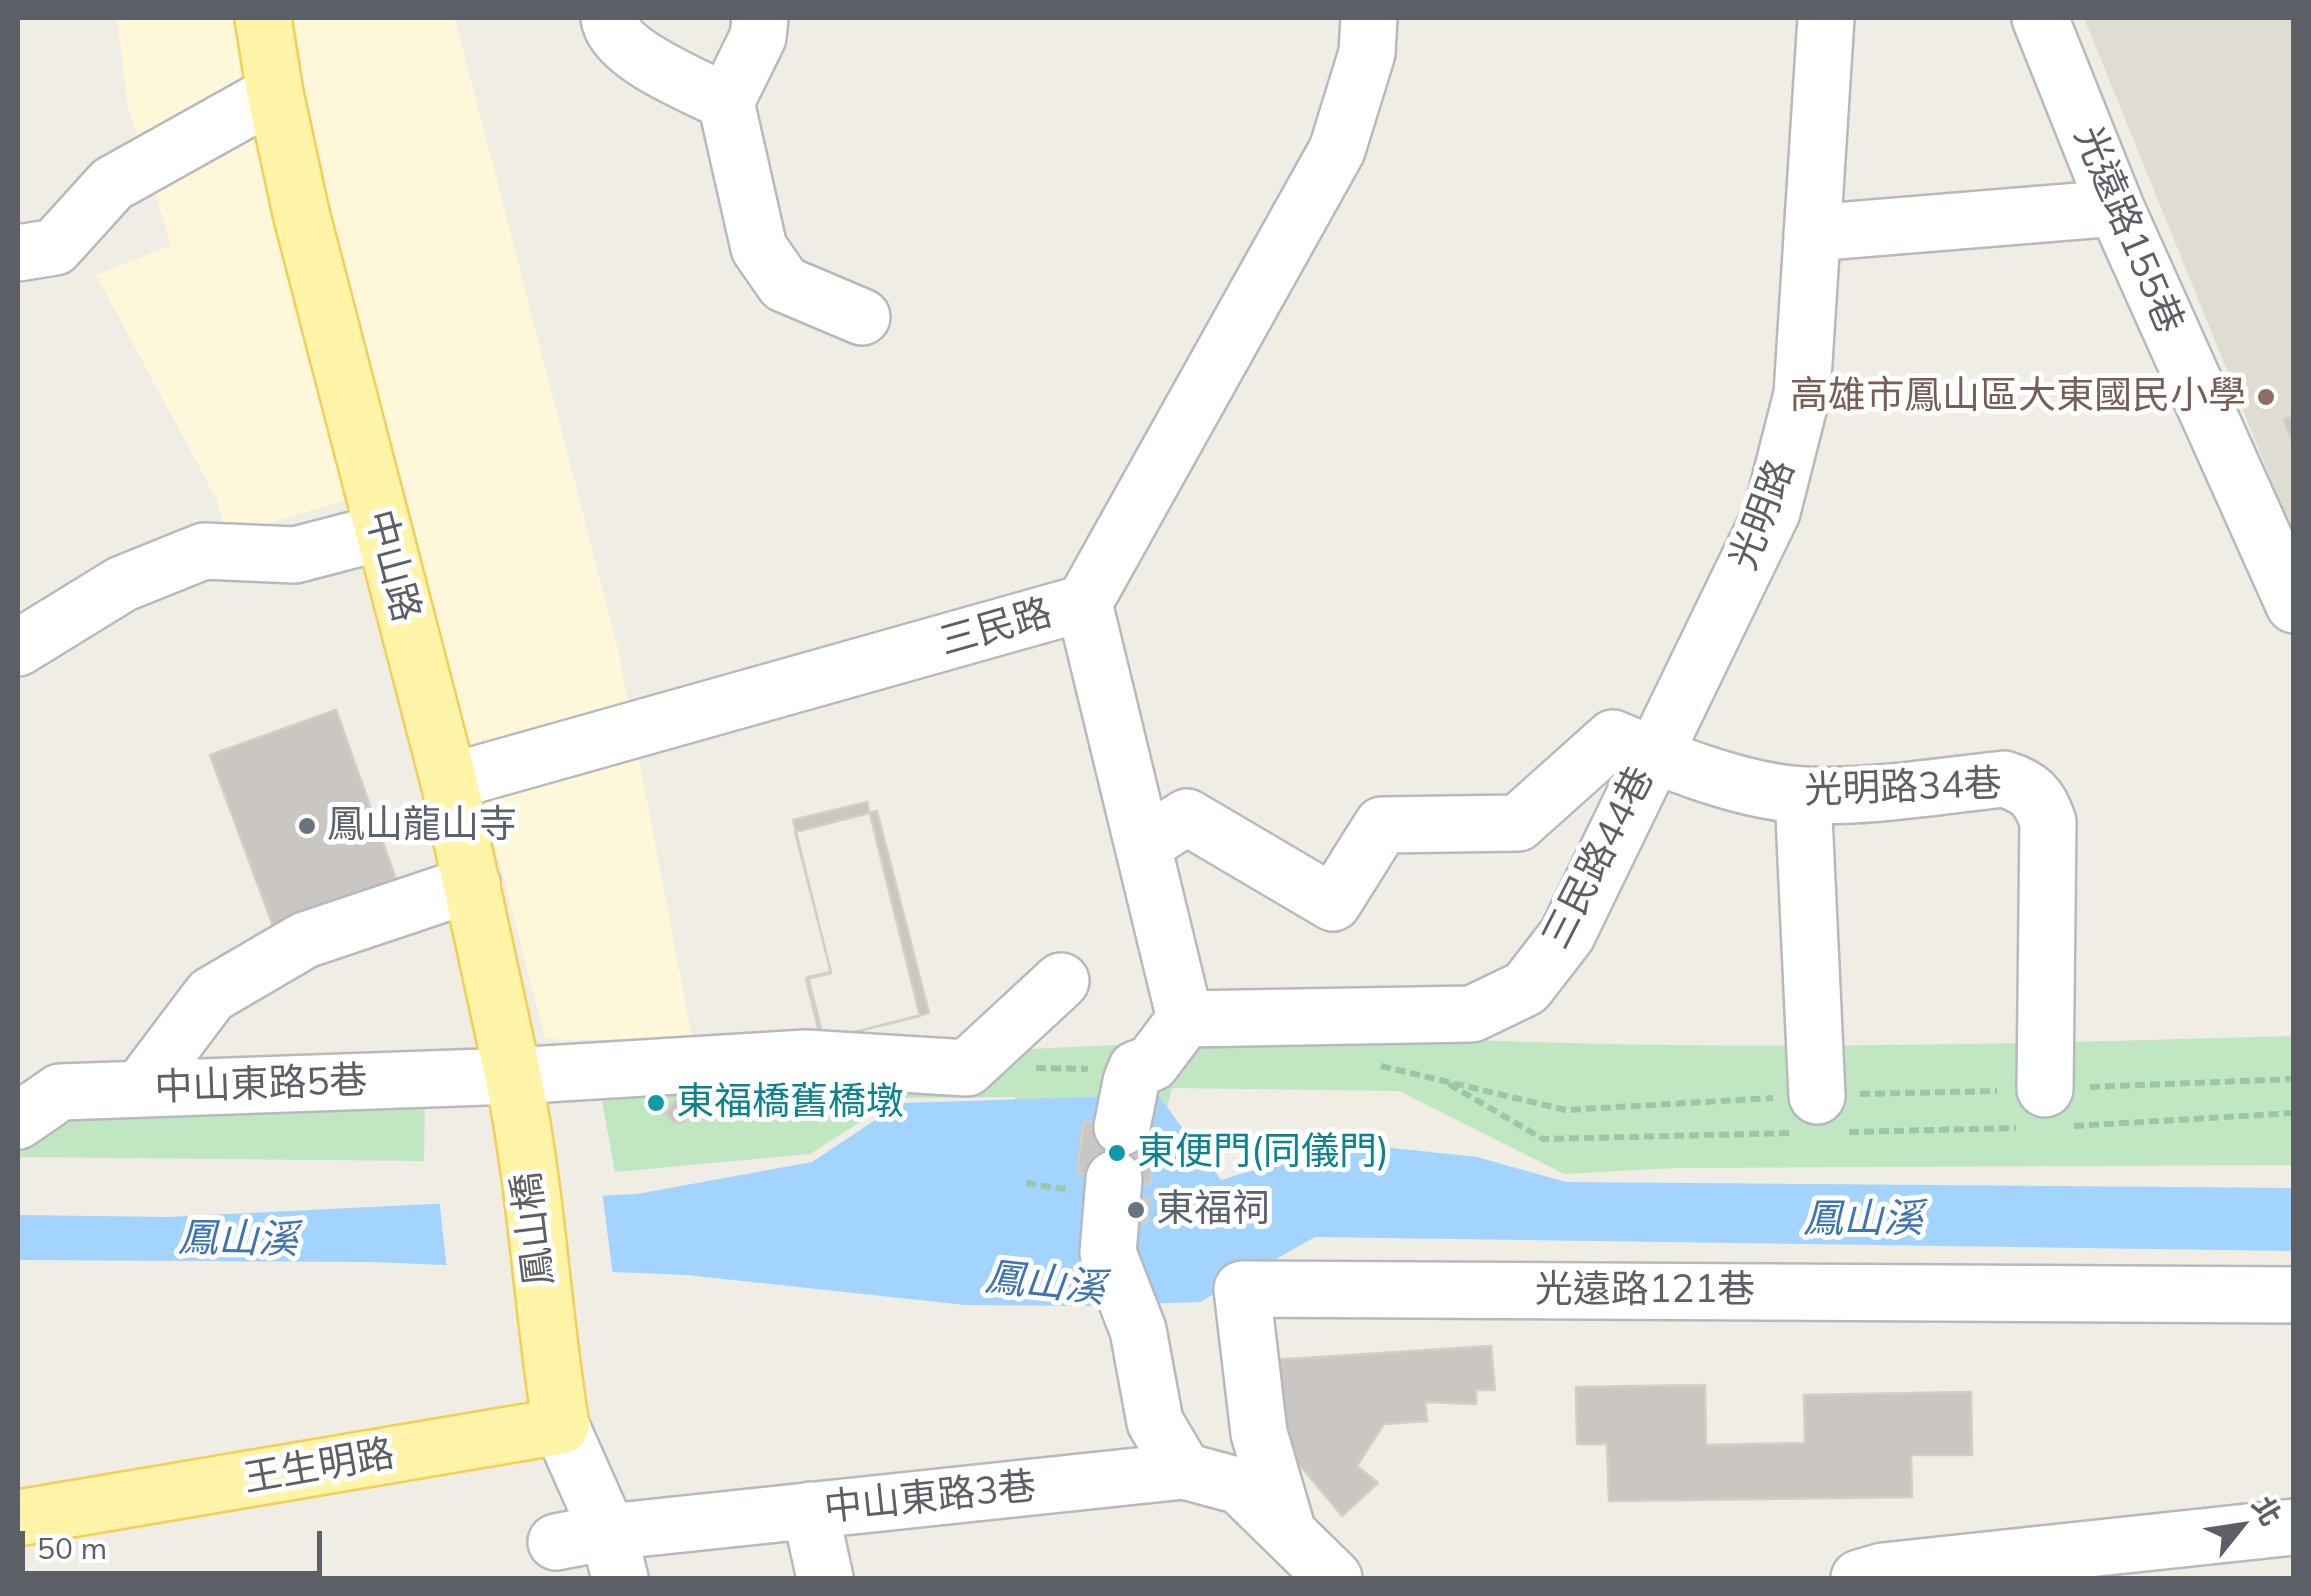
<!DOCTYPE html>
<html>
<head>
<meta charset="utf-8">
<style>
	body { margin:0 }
	#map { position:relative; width:2311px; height:1596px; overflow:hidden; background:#efede4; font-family:Mulish,"Noto Sans TC",sans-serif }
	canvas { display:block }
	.frame { position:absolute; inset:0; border:20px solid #5c5f65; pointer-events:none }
	.north { position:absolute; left:2191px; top:1476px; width:100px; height:100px; -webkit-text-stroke:8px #fff; paint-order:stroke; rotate:60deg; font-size:28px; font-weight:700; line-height:40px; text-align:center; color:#5c5f65 }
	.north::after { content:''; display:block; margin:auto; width:35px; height:45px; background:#5c5f65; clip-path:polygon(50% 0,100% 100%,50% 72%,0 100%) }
	.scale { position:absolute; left:20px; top:1531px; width:302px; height:45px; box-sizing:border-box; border:5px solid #5c5f65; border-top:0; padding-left:12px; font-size:30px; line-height:35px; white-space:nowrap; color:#5c5f65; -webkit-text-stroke:8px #fff; paint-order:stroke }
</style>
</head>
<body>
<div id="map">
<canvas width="2311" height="1596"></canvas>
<div class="frame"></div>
<div class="north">北</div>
<div class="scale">50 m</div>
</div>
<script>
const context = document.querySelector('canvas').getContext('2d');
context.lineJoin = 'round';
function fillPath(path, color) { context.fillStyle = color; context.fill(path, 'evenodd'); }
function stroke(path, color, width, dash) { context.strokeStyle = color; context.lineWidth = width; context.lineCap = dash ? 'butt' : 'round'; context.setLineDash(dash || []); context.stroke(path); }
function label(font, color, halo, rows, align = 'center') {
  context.font = font + ' Mulish,"Noto Sans TC",sans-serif'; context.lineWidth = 10; context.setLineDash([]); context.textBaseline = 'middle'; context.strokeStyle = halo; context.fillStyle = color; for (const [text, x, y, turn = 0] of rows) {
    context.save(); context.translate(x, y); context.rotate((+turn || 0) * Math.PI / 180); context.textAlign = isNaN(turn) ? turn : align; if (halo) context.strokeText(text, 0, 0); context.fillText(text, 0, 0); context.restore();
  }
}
fillPath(new Path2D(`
	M117,18H455L618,649L693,1042L545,1039L403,483L227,536L217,500L96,275L171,245L127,103Z`), '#fef7d9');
fillPath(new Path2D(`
	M2084,18H2293V534L2182,259Z`), '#dfdcd2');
fillPath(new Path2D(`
	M1357,1034C1668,1053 1981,1045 2293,1036L2294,1165L1675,1168L1564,1174L1399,1091L1172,1088L1162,1128L993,1189L1015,1097L897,1098L810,1154L615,1172L599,1085L921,1054Z
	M425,1096L424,1161L18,1157V1149L65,1103Z`), '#c0e7c1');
fillPath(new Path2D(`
	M1158,1095L1221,1180L1345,1143L1477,1157L1566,1182L2294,1188L2293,1251L1315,1237L1200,1302L1085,1306L965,1305L687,1275L372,1262L18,1260V1215L167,1217L637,1194L812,1162L901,1103Z`), '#a3d4ff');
fillPath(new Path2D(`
	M602,1190L613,1277L447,1270L439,1198Z`), '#efede4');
const building = new Path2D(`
	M2294,416V447L2284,419Z
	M336,710L402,896L279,942L210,755Z
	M867,802L920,1016L821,1040L806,979L831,973L793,820Z
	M877,811L929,1013L824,1040L808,977L831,972L795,832Z
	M674,1101L688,1104L690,1114L683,1122L674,1123L665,1114Z
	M1084,1122L1157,1132L1150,1184L1077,1173Z
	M1126,1196L1150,1200L1146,1223L1122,1220Z
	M1491,1346L1495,1390H1476V1404L1425,1402L1427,1421L1384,1424L1357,1466L1378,1483L1342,1516L1288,1451L1272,1360Z
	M1705,1385L1706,1445L1805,1443L1804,1395L1971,1392L1972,1455H1911L1912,1497L1609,1501L1607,1444H1577L1576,1387Z`);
fillPath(building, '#cac6c1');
stroke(building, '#d3cfc2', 2.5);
const minor = new Path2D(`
	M609,18C614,55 694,85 726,102
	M760,18L758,37L726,102L759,248L784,284L862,317
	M2040,18L2116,208L2294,605
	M1812,233L2116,208
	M18,253L55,247L112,184L275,93
	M1084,603L1185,1019L1472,1014L1526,988L1567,935L1772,512L1802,394L1826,18
	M18,648L122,584L204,551L295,555L383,532
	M449,782L1084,603L1337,150L1367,53L1369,18
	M1803,795L1817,1096
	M1143,845L1187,817L1333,903L1382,825L1518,823L1613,738C1669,762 1743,792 1804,795C1870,798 1939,786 2004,779C2030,787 2040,797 2048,822L2045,1089
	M140,1089L211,995L305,940L472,884
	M18,1121L60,1092L513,1076L806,1058L967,1068L1061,981
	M1122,1127L1131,1082L1136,1069L1152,1063L1185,1019
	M1114,1179L1108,1253L1138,1330L1155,1422L1184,1471
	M561,1426L608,1532L620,1578
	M810,1510L825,1578
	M1287,1529L1259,1433L1242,1289L2294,1295
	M556,1542L608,1532L1184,1471L1240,1486L1334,1578
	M1859,1578L1883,1571L2294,1527`);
const major = new Path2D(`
	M18,1518L561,1426C542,1310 537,1191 513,1076L449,782L301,213L275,93L263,18`);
stroke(minor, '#b6b9be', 60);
stroke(major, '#f4ce57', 60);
stroke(new Path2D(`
	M1381,1066L1566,1110L1773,1098
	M1036,1068L1088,1069
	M1449,1084L1543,1139L1791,1133
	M2090,1087L2294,1079
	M1860,1094L1997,1091
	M2074,1126L2294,1113
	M1849,1132L2016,1128
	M1026,1183L1070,1190`), '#98c8a8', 6, [10, 5]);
stroke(minor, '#fff', 55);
stroke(major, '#fff4a8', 55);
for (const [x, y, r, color] of [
	[2266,397,10,"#8d6e63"],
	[307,826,10,"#6b7280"],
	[656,1103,10,"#0f9aa8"],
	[1117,1153,10,"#0f9aa8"],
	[1136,1210,10,"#6b7280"]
]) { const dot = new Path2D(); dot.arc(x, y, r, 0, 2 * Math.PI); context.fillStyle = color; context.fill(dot); stroke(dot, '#fff', 4); }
label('38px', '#5c5f65', '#fff', [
	["光遠路155巷",2128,230,67],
	["光明路",1763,515,-69],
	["中山路",392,566,75],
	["三民路",996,628,-16],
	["光明路34巷",1903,788,-2],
	["三民路44巷",1599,858,-63],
	["中山東路5巷",261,1085,-2],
	["鳳山橋",534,1229,-97],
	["光遠路121巷",1645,1291],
	["王生明路",319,1467,-10],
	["中山東路3巷",930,1498,-6]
]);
label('38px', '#785e54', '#fff', [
	["高雄市鳳山區大東國民小學",2246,397]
], 'right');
label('38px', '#5b616d', '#fff', [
	["鳳山龍山寺",327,826],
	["東福祠",1156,1210]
], 'left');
label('38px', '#0d838f', '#fff', [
	["東福橋舊橋墩",676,1103],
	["東便門(同儀門)",1137,1153]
], 'left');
label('italic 40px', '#3e73b4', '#fff', [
	["鳳山溪",1863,1220],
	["鳳山溪",238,1240,1],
	["鳳山溪",1045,1284,6]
]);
</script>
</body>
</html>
